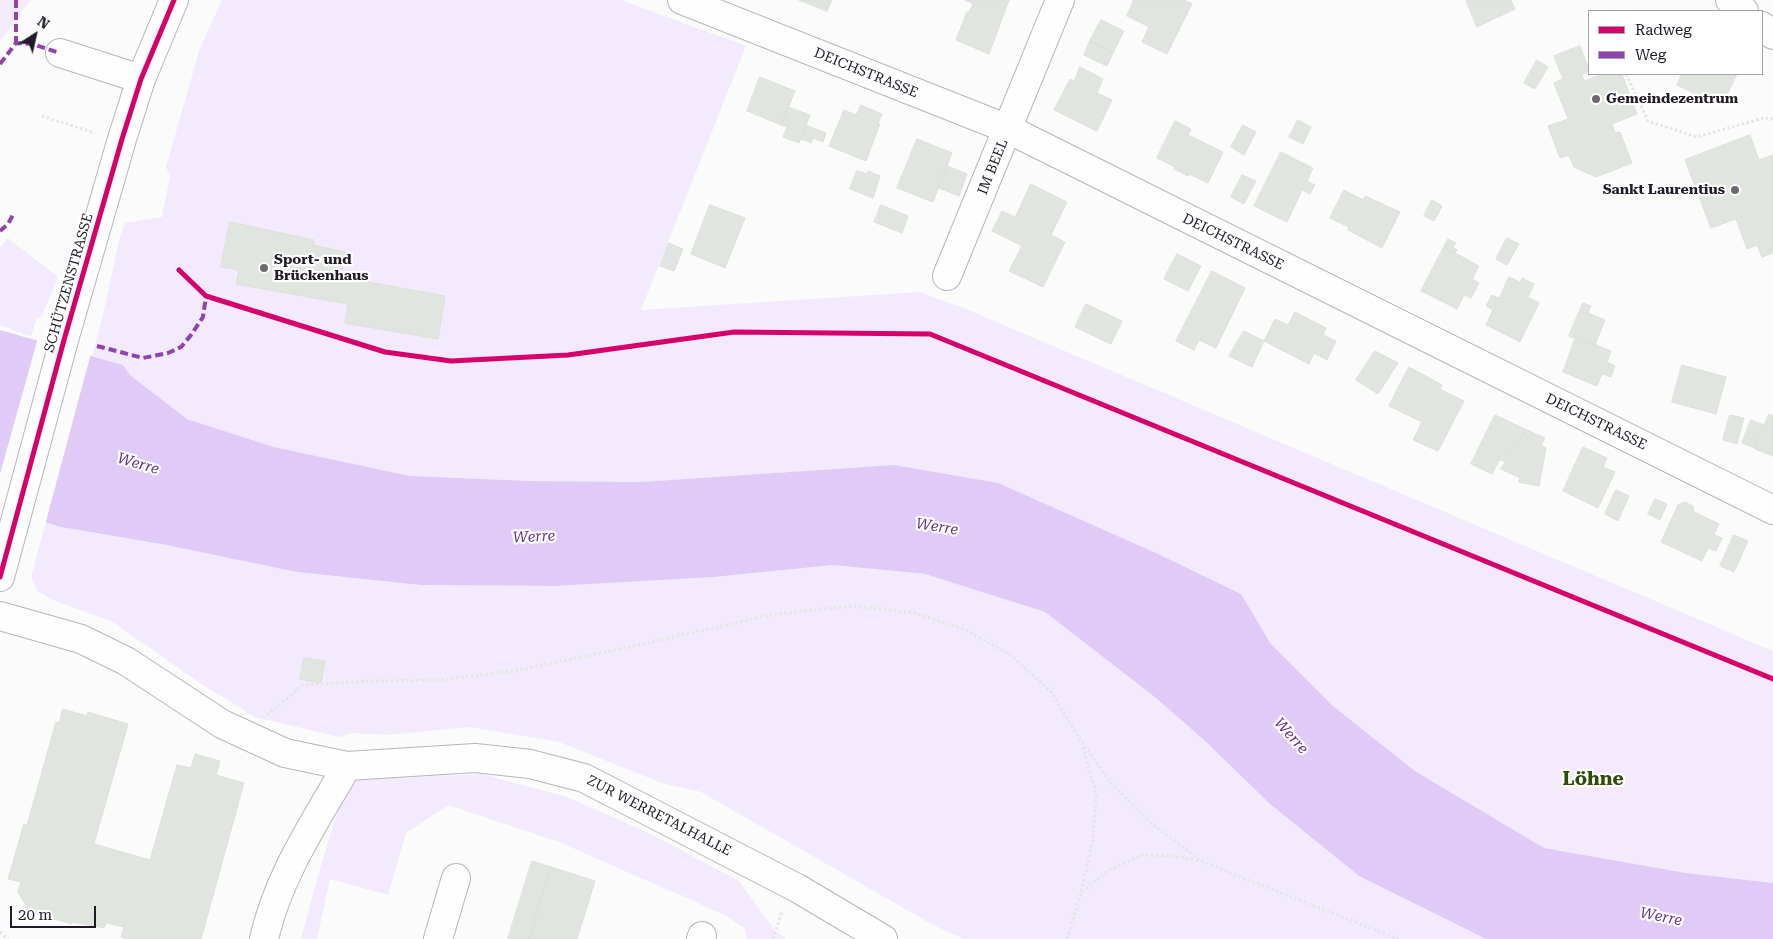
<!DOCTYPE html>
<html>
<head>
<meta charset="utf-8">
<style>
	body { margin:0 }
	#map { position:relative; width:1773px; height:939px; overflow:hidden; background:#fbfbfb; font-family:"Roboto Serif",serif }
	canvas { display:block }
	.legend { position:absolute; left:1588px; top:10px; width:175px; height:65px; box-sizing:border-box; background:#fff; border:1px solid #a6a4a9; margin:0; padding:6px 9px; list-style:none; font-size:15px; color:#211b27 }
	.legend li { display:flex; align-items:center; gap:10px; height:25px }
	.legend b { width:25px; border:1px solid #a6a4a9 }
	.north { position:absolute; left:10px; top:10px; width:50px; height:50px; -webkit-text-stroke:4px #fff; paint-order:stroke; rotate:35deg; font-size:14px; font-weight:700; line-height:20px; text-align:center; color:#211b27 }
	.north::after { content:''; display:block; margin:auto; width:18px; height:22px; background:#211b27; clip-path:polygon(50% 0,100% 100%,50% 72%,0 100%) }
	.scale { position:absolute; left:10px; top:906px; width:86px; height:22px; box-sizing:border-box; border:2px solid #211b27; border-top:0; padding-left:6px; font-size:15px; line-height:18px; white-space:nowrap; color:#211b27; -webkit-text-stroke:4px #fff; paint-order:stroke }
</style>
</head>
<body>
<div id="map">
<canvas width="1773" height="939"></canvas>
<ul class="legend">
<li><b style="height:6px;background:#d6006c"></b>Radweg</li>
<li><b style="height:6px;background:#8e44ad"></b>Weg</li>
</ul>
<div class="north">N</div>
<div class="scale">20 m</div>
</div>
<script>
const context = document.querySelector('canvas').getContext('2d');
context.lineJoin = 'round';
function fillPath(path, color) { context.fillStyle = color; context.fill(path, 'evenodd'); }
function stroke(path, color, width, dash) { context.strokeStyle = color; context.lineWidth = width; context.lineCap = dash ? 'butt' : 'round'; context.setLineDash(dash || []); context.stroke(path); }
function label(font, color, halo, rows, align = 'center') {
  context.font = font + ' "Roboto Serif",serif'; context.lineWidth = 4.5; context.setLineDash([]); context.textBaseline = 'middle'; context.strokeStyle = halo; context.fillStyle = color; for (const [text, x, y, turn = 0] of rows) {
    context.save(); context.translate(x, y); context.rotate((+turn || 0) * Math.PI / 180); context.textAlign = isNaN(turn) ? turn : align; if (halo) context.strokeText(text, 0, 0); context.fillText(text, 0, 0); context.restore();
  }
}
fillPath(new Path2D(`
	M0,0H38L29,1L0,42Z
	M222,0H621L746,46L641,310L919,292L961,307L1773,651V883L1686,873L1544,848L1415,771L1333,706L1271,644L1240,594L894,465L640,482L531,481L410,476L274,447L187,419L130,375L123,365L92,356L103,315L119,240L125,223L162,217L170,176L166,167L200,48Z
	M8,238L58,277L41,318L37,317L31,337L0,325V247Z
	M46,522L61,527L161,544L297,572L420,585L556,586L714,577L833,565L925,574L1045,612L1156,698L1206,742L1270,804L1359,876L1486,939H964L933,925L701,792L662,783L559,742L469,727L387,735L351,733L339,737L255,717L203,685L111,621L55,601L38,591L31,577ZM304,658L324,661L300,679Z
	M481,774L564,796L649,833L739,881L776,932L786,939H747L745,929L725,915L559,842L448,805L406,833L388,895L330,879L317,939H301L319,872L347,780Z`), '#f3eafd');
fillPath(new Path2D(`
	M0,330L123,365L130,375L187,419L274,447L410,476L531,481L640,482L894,465L998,483L1156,553L1241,594L1271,644L1333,706L1415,771L1544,848L1686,873L1773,883V939H1486L1359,876L1270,804L1206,742L1156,698L1045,612L925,574L833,565L714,577L556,586L420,585L297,572L161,544L61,527L0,509Z`), '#e0cbf8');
fillPath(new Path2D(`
	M38,338L91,353L45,525L0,512V474Z`), '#fbfbfb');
const building = new Path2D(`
	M799,0H832L827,11Z
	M965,0H1009L989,54L956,40L967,12L969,13L973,4Z
	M1134,0H1184L1192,4L1167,54L1142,42L1149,27L1127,16Z
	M1466,0H1511L1515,9L1477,27Z
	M1101,20L1124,31L1113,53L1090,41Z
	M1090,41L1113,53L1107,66L1084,55Z
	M1580,46L1589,70V72L1582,74L1584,81L1603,74H1622L1637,114L1612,124L1615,133L1620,132L1632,163L1596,177L1574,167L1569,155L1560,158L1548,126L1568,119L1554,83L1563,79L1554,56Z
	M1537,60L1548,67L1535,89L1524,83Z
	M1080,67L1103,79L1097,93L1112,100L1097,131L1054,110L1070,79L1074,81Z
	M1682,74H1737L1722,105L1715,101L1714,103L1677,85Z
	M760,77L795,91L781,125L747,111Z
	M861,105L882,114L878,123L880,124L866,161L829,146L844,110L856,115Z
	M788,107L810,115L799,143L783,137L787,127L781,125Z
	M1298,120L1311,127L1303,144L1289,137Z
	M1175,121L1191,129L1188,135L1223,152L1208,183L1189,174L1188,176L1174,169L1175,167L1157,158Z
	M806,125L826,133L823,142L813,138L811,143L801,139Z
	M1243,125L1256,132L1244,155L1231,147Z
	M1750,135L1759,160L1773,155V253L1762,257L1757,245L1747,249L1736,219L1711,228L1685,160Z
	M917,139L952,153L933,202L897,188Z
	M1281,152L1313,168L1307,181L1315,185L1310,194L1302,190L1287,222L1254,206Z
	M947,166L967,174L959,196L939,188Z
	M857,171L867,174L868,171L880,176L873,198L850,189Z
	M1242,175L1256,181L1244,204L1231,197Z
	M1031,184L1067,202L1051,235L1065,242L1043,287L1009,271L1022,246L992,231L1002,211L1015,217Z
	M1344,190L1363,200L1365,196L1400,212L1382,248L1348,230L1349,227L1330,218Z
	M1432,200L1442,206L1434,221L1424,216Z
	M710,205L745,218L725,268L691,254Z
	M881,205L908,216L902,233L874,222Z
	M230,222L314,240L313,245L345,252L340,277L445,296L438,339L345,323L348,304L236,284L239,270L221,267Z
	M1507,238L1519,244L1507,265L1496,259Z
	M1448,239L1456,243L1453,247L1457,250L1455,253L1444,247Z
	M669,243L683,249L674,271L660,266Z
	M1444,247L1479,266L1472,279L1479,283L1471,298L1464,295L1457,309L1421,291Z
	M1177,254L1201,266L1188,291L1164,279Z
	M1212,271L1245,288L1216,348L1199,340L1194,350L1176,341Z
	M1509,277L1520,282L1522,278L1534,284L1528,297L1539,303L1520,342L1486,325L1493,310L1486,306L1492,295L1499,298Z
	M1583,303L1591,306L1588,313L1605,320L1595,345L1569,336Z
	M1086,304L1122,321L1111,344L1075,327Z
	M1295,312L1326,328L1323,335L1336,341L1327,360L1314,353L1309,364L1264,341L1275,319L1288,325Z
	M1244,331L1264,341L1252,367L1229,356Z
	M1576,337L1611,351L1607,362L1615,366L1611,377L1602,374L1597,386L1563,372Z
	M1375,351L1398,363L1378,394L1356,380Z
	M1682,365L1726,377L1716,414L1672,402Z
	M1409,367L1442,385L1440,389L1464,401L1438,451L1413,440L1422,422L1389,406Z
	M1769,414L1773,416V456L1755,449Z
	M1495,415L1527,430L1505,462L1500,459L1492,474L1471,464Z
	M1730,415L1744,418L1737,444L1723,440Z
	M1751,420L1764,425L1755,448L1742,443Z
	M1527,430L1545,438L1541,445L1546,448L1539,486L1518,482L1520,478L1501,469Z
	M1583,447L1607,458L1603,467L1615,472L1598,508L1563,491Z
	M1616,490L1629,496L1618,521L1605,514Z
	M1655,499L1667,504L1660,520L1648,514Z
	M1685,502L1693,506L1694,512L1719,524L1714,535L1722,538L1716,551L1708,548L1702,561L1661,542L1678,505Z
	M1734,535L1748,541L1734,572L1720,566Z
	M304,658L325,661L321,683L300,679Z
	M63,709L87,716L88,712L128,724L94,844L150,860L177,765L191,768L195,754L220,761L216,775L244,783L201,939H126L121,937L124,927L106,923L104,928L72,922V924L30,912L18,892L21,882L8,879L24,824L27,825L56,722L59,723Z
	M532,861L551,867L529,939H508Z
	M551,867L595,881L577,939H529Z`);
fillPath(building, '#e1e5df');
stroke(building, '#dce0d9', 1);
const minor = new Path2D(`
	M682,0L1008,129L1773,510
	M1730,0L1744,11
	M1762,26L1773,35
	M60,53L141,79
	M947,276L1060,0
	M0,577L64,340L122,139L141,79L174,0
	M0,616L81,639L126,661L222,724L285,753L347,766L475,758L530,764L584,778L797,888L883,939
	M264,939C278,876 315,822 347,766
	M438,939L456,878
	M701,939L702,936`);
stroke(minor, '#b7b5bb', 30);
stroke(new Path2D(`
	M1626,74L1648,121L1697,137L1764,118L1773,119
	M42,116L95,133
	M267,715L303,685L372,681L439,680L513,671L629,647L775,614L854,606L915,613L966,630L1012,656L1051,692L1081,741L1112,784L1151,823L1203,862L1398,939
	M1082,892L1109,870L1143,855L1174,856L1201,861
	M0,932L8,939
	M773,939L782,911
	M1067,939L1081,893L1093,839L1096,793L1082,745`), '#e5e5e5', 3, [2.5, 2.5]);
stroke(minor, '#fefefe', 28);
stroke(new Path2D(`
	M16,0V43
	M0,64L16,43L32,44L60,53
	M0,231L8,224L14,213
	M97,346L143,358L168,353L181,347L191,335L203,317L206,296`), '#8e44ad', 4, [8, 4]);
stroke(new Path2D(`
	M179,270L206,296L385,352L451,361L568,355L734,332L930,334L1773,679
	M0,577L64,340L122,139L141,79L174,0`), '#d6006c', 5);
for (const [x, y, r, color] of [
	[1596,99,5,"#6d6971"],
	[1735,190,5,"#6d6971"],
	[264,268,5,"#6d6971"]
]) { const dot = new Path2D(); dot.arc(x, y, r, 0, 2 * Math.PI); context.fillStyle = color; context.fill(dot); stroke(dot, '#fff', 2); }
label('14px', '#211b27', '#fff', [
	["DEICHSTRASSE",866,73,22],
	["IM BEEL",993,167,-68],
	["DEICHSTRASSE",1233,242,26],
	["SCHÜTZENSTRASSE",69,283,-74],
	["DEICHSTRASSE",1596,422,26],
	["ZUR WERRETALHALLE",659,816,27]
]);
label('bold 14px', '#211b27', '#fff', [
	["Gemeindezentrum",1606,99],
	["Sankt Laurentius",1725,190,"right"],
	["Sport- und",274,260],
	["Brückenhaus",274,276]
], 'left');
label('italic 15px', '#622f8c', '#fff', [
	["Werre",138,464,16],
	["Werre",937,527,9],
	["Werre",534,537,-3],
	["Werre",1291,736,48],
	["Werre",1661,917,11]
]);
label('bold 19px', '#2e4d06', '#fff', [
	["Löhne",1593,779]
]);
</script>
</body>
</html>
